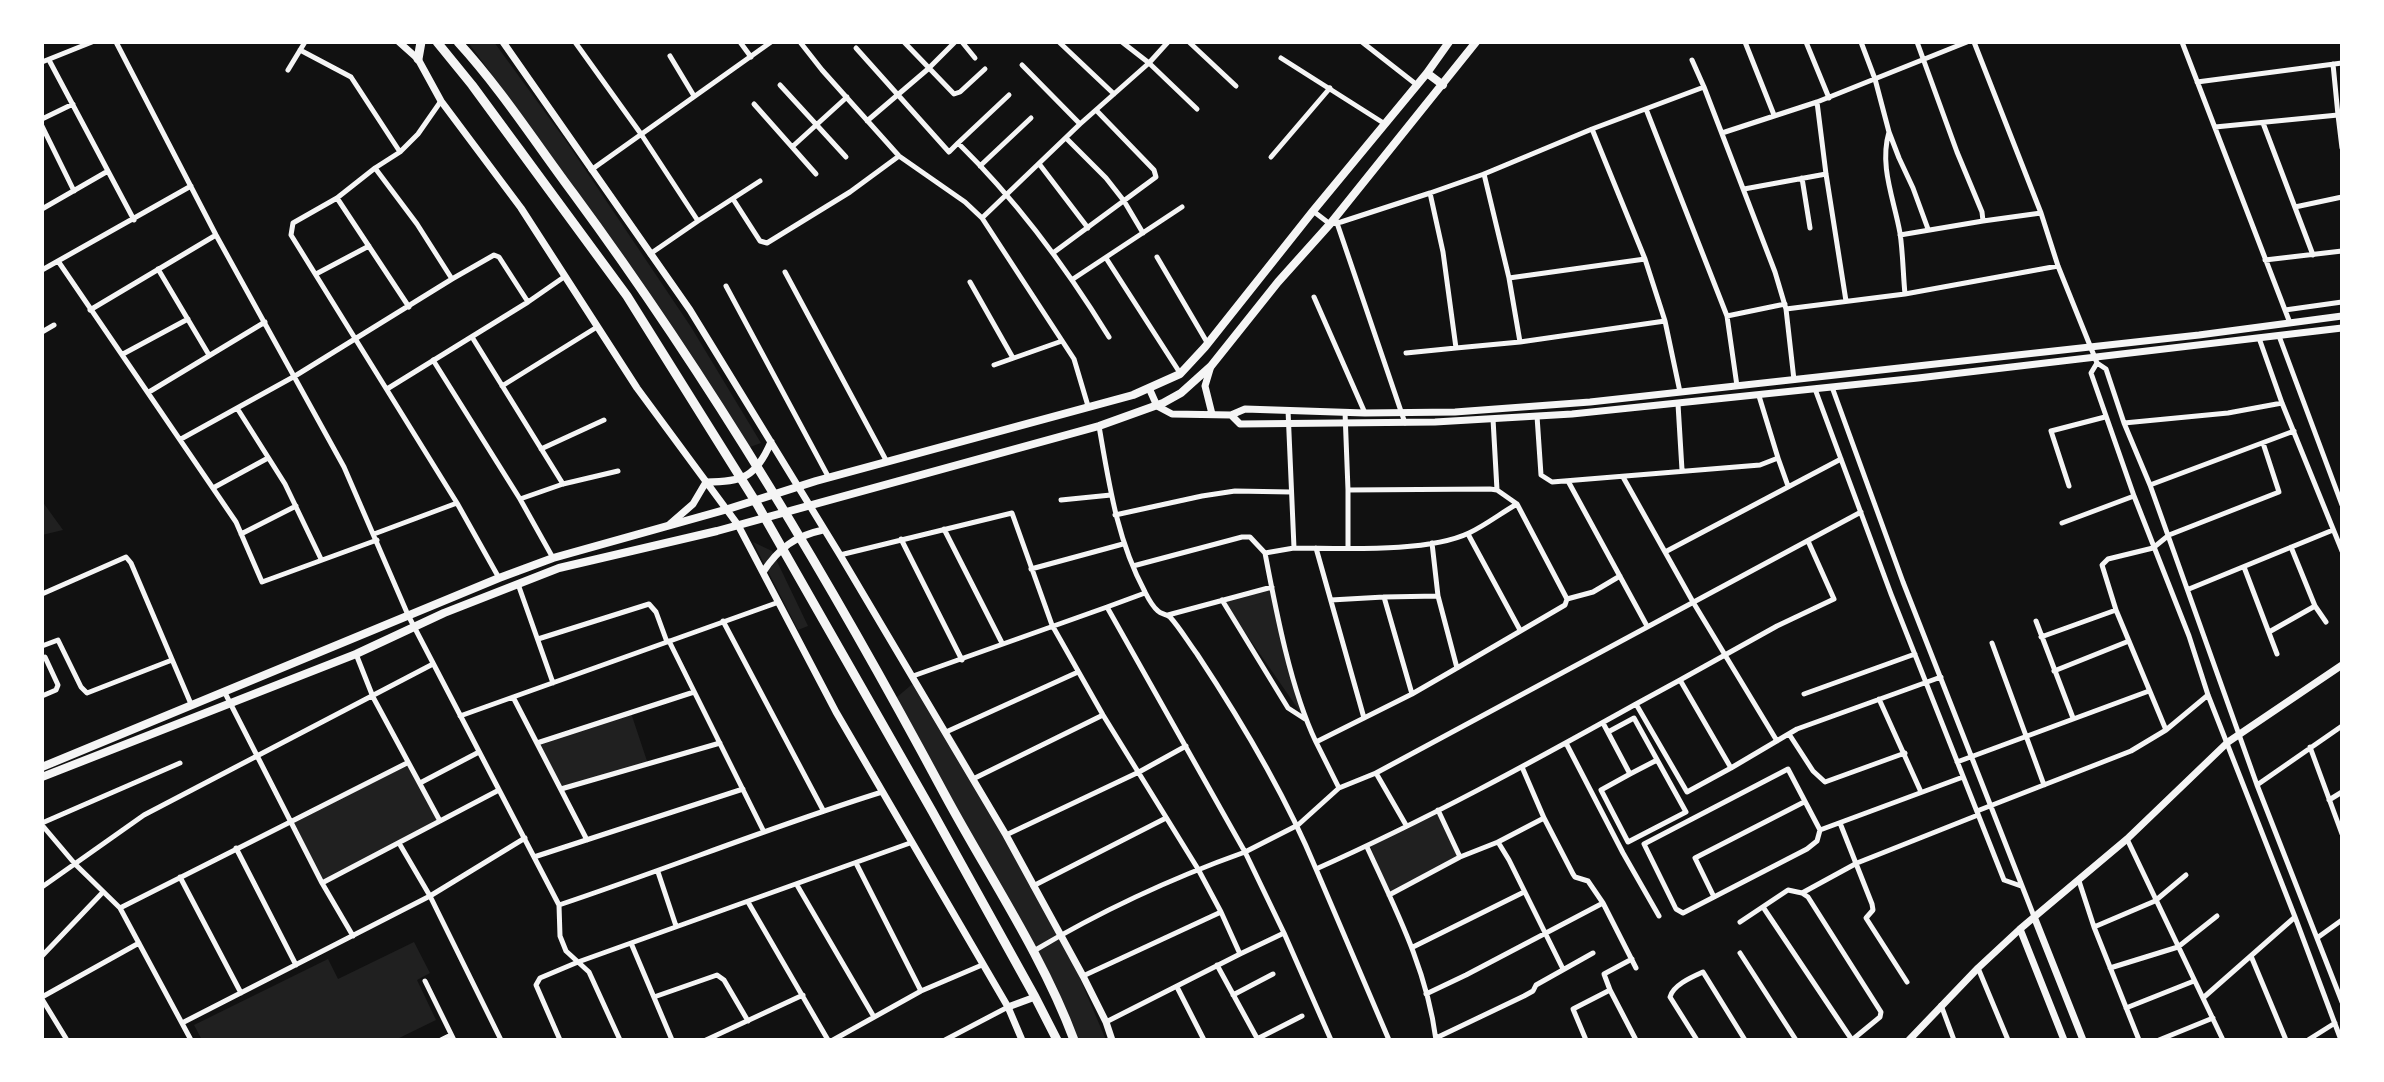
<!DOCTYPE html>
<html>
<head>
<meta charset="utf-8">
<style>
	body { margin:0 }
	#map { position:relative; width:2384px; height:1082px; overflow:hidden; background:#111; font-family:Raleway,sans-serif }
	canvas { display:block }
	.frame { position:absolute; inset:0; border:44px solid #fff; pointer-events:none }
</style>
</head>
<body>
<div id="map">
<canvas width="2384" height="1082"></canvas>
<div class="frame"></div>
</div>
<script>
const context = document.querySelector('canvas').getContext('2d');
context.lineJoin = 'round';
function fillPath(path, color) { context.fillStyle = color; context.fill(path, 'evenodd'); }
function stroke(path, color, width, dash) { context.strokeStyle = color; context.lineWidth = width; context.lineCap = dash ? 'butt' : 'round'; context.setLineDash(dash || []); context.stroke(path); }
fillPath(new Path2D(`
	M468,42H494L566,141L691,327L761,443L750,447L542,143Z
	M42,501L63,530L42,535Z
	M753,542L772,551L808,626L798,630Z
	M1272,587L1305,719L1224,602Z
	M916,681L957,744L1053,915L1106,1040H1072L1063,1011L890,703Z
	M631,713L648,764L561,789L537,743Z
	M407,763L440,821L322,883L291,822Z
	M1438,810L1460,857L1389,895L1370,845Z
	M414,942L430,973L417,980L436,1020L395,1040H202L194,1025L328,959L338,979Z`), '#202020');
stroke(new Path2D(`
	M116,42L216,235L344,467L408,615L559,905L560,936L566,951L589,972L620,1040
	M575,42L641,134L698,221L650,254
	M740,42L751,57
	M800,42L822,70L899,156L965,202L982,218L1074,359L1088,406
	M904,42L954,94L960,92L985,69
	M962,42L975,58
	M1059,42L1114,94
	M1122,42L1149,63L1197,109
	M1189,42L1236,86
	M1362,42L1417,85
	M1745,42L1774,115
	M1806,42L1829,98
	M1861,42L1875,79L1889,132L1899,158L1913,188L1928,229
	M1917,42L1957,152L1982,212L1983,221L2041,213
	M1974,42L2041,213L2058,266L2097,363L2106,369L2124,423L2150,485L2257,785L2342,1002
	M2182,42L2290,323
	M856,48L949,152L958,143
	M300,50L351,77L400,152
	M670,56L694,96
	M1281,58L1385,124
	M49,60L134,220
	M1692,60L1704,87
	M42,62L92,42
	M1022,65L1080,124L1149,63L1168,42
	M288,70L305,42
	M2197,82L2342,63
	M780,85L846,157
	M1009,95L958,143C1017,201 1066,267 1109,337
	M441,101L418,134L400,152L375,168L417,224L452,279
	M1817,102L1826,174L1846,301
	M754,104L816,174
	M1646,109L1727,316L1737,386
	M2338,115L2342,148
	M42,119L73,104
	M867,121L928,69L955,42
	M2263,123L2313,255
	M42,126L74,191
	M2215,127L2338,115L2333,64
	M1722,133L1817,102L1967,42
	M1066,138L1106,178L1124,201L1143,233
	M792,147L847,97
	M1271,157L1330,88
	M1040,165L1088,228
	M980,166L1031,118
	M591,170L771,42
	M1484,174L1509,278
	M1802,178L1810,228
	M1744,189L1826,174
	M1430,193L1484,174L1592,129
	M337,198L375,168
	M733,199L760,241L767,243L850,192L899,156
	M2295,207L2342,197
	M42,209L108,171
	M1313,211L1330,224L1341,222L1430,193L1443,252L1456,348L1520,342L1509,278L1645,259L1592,129L1704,87L1775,272L1786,309L1794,380
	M982,218L1080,124
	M698,221L760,181
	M1337,223L1405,423
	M1900,235L1983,221
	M1053,253L1156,177L1154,170L1096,110
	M1157,257L1208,344
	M1106,258L1180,373
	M1645,259L1665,321
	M2265,260L2342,251
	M58,261L236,522L262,582L377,540
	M158,269L209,355
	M42,270L191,186
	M785,272L887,462
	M316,274L369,246
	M1073,279L1182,207
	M970,282L1013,358
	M726,286L829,478
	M1905,294L2058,266
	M1314,297L1365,413
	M409,307L337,198L293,223L291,235L457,503L499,578
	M1786,309L1905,294C1903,274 1903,253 1900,233C1894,199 1879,166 1889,132
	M90,310L216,235
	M2285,310L2342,302
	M1727,316L1785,304
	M42,332L54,325
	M2279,336L2342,505
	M472,337L563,484
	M2259,338L2282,403L2342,551
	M1520,342L1665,321L1680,392
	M1406,353L1456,348
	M123,354L188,319
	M433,360L520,499L553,558
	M2097,363L2091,373L2134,496L2189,636L2208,695L2295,917L2341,1040
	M994,365L1062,341
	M502,386L597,327
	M1832,387L1903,582L2035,919
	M387,389L528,302L564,277
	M1815,389L1891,594L2004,880L2021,886
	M149,392L265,322
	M1678,404L1682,470
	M237,408L285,484L321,559
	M1288,410L1294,548L1265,553C1276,611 1291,690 1316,742L1412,694L1457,668L1438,596L1432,543
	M1537,416L1541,475L1552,482L1760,465L1778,458L1759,396
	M1493,419L1497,490
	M2124,423L2228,413L2282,403
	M1099,426C1109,484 1117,540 1145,592C1148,598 1153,607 1158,611C1161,614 1166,614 1170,617C1180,628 1188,642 1197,654C1242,722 1285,794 1316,869C1426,820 1532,762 1636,704
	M181,439L295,376L452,279L494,255L499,257L528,302
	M541,449L604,420
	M1778,458L1788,486
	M1623,477L1693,602L1777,741
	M1568,481L1647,626
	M2150,485L2294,431
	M2069,486L2051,431L2105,417
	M213,488L268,458
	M1348,490V548
	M520,499L563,484L618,471
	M1061,500L1111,495
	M1115,515L1202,496L1235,491L1291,492
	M2062,523L2134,496
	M944,529L1002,643
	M241,534L296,506
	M374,534L457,503
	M1468,534L1520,630
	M901,539L962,660
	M2291,547L2315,606L2326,622
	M1294,548C1342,548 1427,553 1469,533C1486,525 1501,513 1517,504L1497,490L1490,489L1348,490L1345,412
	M1316,548L1364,718
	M1665,552L1841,459
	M840,555L1012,513L1052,625L1103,715L1198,869L1221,912
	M1133,566L1242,537H1250L1265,553
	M2244,567L2277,654
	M1031,569L1123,544
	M518,584L553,683
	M2189,589L2333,530
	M42,594L126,557L131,563L191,704
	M1567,599L1593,592L1620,576
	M1222,600L1288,708L1305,719
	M1331,600L1384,597
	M1107,607L1145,593
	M1168,615L1272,587
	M723,621L823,810
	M2036,621L2073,718
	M2269,632L2315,606
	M2041,637L2116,610
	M538,639L649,604L656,612L667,642
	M669,641L764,832
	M1992,643L2044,785
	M42,646L58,640L81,687L87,693L172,660
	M356,654L373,697L440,821
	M1457,668L1565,605L1567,599L1517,504
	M2054,671L2129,641
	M913,676L1107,607L1245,852C1172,878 1099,912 1032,952
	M1680,680L1777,626L1834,599L1808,541
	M224,691L322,883L353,936
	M1412,694L1384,597L1438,596
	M1804,694L1915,654
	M42,696L56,690L58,685L45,657
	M513,697L587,840
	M1879,699L1921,792
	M460,716L779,602
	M1603,723L1630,774L1601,790L1628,842L1686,812L1634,718L1608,732
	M2166,730L2116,610L2102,565L2108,559L2153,548L2169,535L2279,492L2263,443
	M946,732L1078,672
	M1789,734L1813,771L1825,782L1905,753
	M537,743L694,692
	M1566,743L1623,853L1659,916
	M2310,747L2342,834
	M1957,762L2149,691
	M1731,768L1687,792L1636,704L1680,680L1731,768L1797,729L1941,677
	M1376,773L1406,825
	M1630,774L1657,760
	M973,779L1103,715
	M420,783L479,752
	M2257,785L2342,726
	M1339,788L1376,773L1861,512
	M561,789L720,743
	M2329,800L2342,792
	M1438,810L1460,857
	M1977,811L2131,751L2166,730L2208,695
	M42,823L180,763
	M1840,823L1872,904L1873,910L1866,918L1907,982
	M42,825L75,864L120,908L191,1040
	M1820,830L1817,841L1807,849L1683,913L1676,909L1644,844L1788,769L1820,830L1963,777
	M1006,835L1139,772L1186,746
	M2127,839L2223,1040
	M1498,842L1509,860L1563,969
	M399,843L430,896L501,1040
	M1367,847C1396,910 1427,970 1436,1040
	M236,848L296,965
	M534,857L743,789
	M856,863L921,991
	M1316,869L1389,1040
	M658,872L676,926
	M180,877L241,993
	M2079,881L2094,927L2139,1040
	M322,883L499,790
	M797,885L874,1017
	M1033,886L1166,818
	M42,887L144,815L433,664
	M1802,893L1857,863L1978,815
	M1389,895L1460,857L1498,842L1544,818L1522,767
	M1714,897L1695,858L1804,802
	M748,902L828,1040
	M1603,903L1636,968
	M559,905C667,869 773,826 882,792
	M1763,907L1852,1040
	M120,908L407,763
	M1740,922L1788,890L1802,893L1808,897L1881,1012L1880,1017L1852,1040
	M2094,927L2155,901L2186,875
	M1284,933L1331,1040
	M2317,938L2342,920
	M631,943L672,1040
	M1413,947L1524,892
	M1740,953L1796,1040
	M42,956L103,892
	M2251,956L2286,1040
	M1217,965L1258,1040
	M1978,968L2008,1040
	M2110,968L2178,947L2217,916
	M1083,976L1221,912L1240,954L1284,933L1245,852L1298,825L1339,788L1316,742
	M425,981L454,1040
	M1177,987L1204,1040
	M1610,990L1636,1040
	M1426,994L1466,975L1603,903L1588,881L1575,877L1573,874L1544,818
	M1233,995L1273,974
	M42,997L139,943
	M654,997L717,975L724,980L748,1021
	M2203,998L2295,917
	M42,999L67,1040
	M1941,1005L1954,1040
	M2126,1008L2194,981
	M1106,1022L1240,954
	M182,1023L430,896L525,838
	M1436,1038L1524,996L1533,991L1536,985L1593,953
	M1257,1039L1302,1016
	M441,1040L451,1035
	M560,1040L536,985L540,978L578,962L910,843
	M706,1040L803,995
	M833,1040L921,991L982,965
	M945,1040L1008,1007
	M1586,1040L1573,1009L1610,990L1604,974L1632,959
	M1697,1040L1670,997C1673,985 1692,977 1703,972L1745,1040
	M2159,1040L2213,1018
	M2308,1040L2335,1023`), '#f5f5f5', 5);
stroke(new Path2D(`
	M399,42L418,59L441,101L521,208L637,388L738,525L836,712L1008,1007L1022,1040
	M503,42L690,310L840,555L1006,835L1083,976L1106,1022L1112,1040
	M1211,366L1205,386L1212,414
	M1149,388L1157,406L1172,414L1231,415L1240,424L1435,422L1572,414L1918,378L2342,328
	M1231,415L1245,409L1365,413L1455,412L1590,402L2199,335L2342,316
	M670,524L693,504L706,482C743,482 756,477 771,442
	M763,572C779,548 795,536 823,530
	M2035,919L2083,1040
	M2020,929L2064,1040
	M1008,1007L1035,997
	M1909,1040L1978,968L2020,929L2127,839L2228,742L2342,665`), '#f5f5f5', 7);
stroke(new Path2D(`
	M1427,73L1443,85
	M42,767L499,578L553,558L728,509L816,481L1133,395L1180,374L1205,347L1313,211L1427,73L1449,42
	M42,777L356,654L444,613L559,568L717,531L1099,426L1163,403L1181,393L1211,366L1278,282L1330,224L1476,42`), '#f5f5f5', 8);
stroke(new Path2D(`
	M437,42L472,85L627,296L757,504L932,811L1035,997L1057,1040
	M458,42C501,89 535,142 573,193C713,383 833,586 945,795C988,875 1042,954 1074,1040
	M418,59L421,42`), '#f5f5f5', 9);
</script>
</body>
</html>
